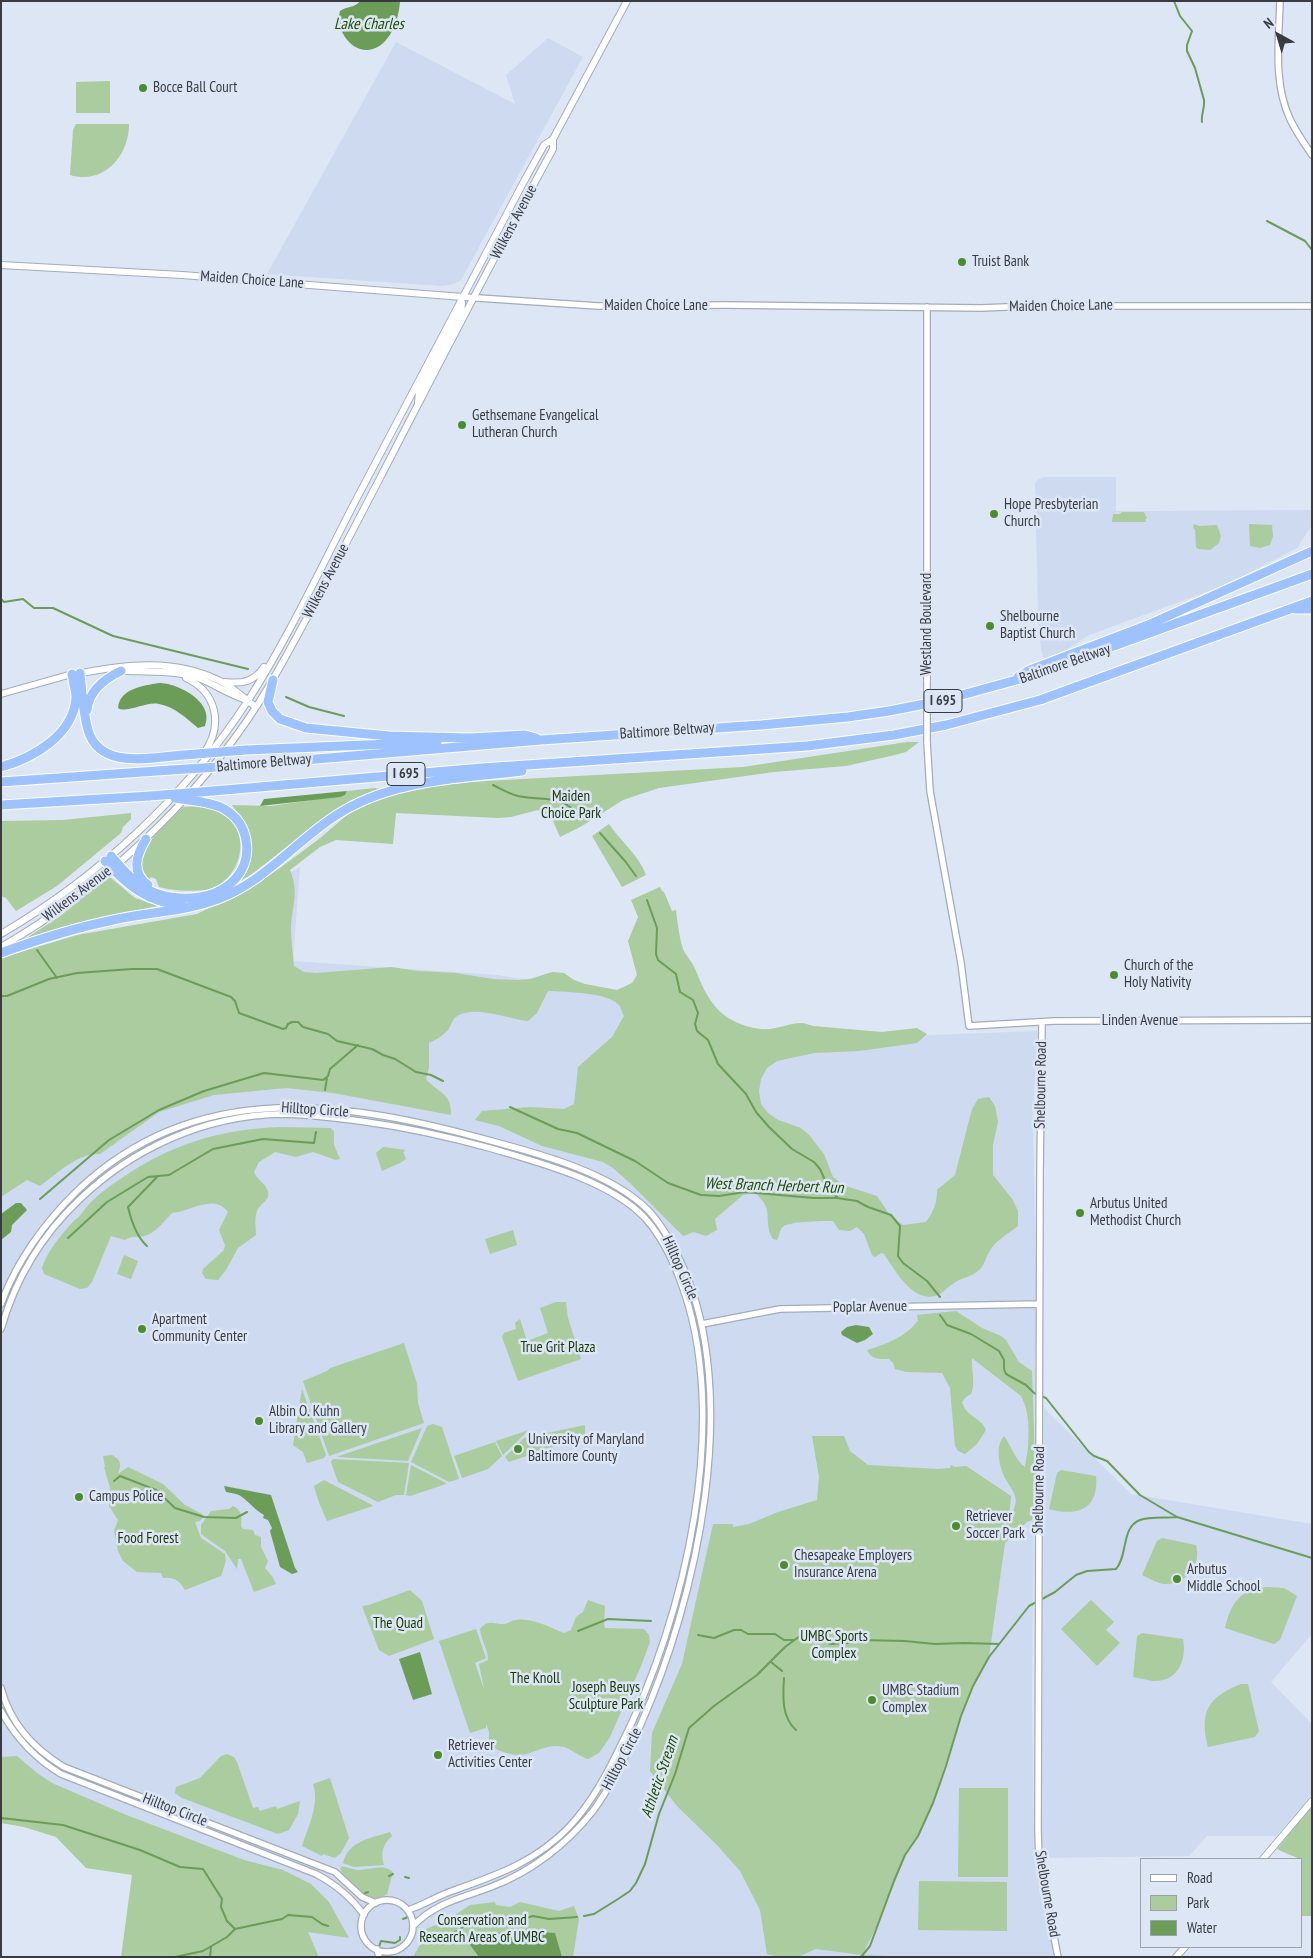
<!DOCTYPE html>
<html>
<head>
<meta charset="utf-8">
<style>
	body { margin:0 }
	#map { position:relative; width:1313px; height:1958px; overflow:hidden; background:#dde6f5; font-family:"PT Sans Narrow",sans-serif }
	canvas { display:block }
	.frame { position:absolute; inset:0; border:2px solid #383c42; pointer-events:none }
	.legend { position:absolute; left:1140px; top:1858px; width:162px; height:90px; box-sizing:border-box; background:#dde6f5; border:1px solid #9ba2ad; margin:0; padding:6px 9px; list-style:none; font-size:15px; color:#383c42 }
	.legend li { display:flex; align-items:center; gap:10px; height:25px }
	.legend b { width:25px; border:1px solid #9ba2ad }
	.north { position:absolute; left:1253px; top:10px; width:50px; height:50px; -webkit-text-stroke:4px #dde6f5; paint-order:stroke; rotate:321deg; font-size:14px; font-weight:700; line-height:20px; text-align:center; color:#383c42 }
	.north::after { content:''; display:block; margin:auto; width:18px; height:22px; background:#383c42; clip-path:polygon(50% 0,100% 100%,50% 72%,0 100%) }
</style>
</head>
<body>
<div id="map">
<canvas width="1313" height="1958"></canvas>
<div class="frame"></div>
<ul class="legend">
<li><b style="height:6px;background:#fff"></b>Road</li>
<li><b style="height:14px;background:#aacc9e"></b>Park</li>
<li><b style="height:14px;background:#6b9d59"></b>Water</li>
</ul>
<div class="north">N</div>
</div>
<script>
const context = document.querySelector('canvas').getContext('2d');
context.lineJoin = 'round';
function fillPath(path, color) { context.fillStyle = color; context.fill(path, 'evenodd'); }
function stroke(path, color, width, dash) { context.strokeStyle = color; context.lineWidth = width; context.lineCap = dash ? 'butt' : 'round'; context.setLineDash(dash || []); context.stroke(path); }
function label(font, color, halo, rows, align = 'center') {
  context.font = font + ' "PT Sans Narrow",sans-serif'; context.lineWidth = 5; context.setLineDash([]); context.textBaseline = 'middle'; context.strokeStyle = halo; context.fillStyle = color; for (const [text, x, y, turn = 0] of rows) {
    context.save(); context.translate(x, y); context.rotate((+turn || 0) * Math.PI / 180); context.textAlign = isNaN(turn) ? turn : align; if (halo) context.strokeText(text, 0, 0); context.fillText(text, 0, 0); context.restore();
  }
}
fillPath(new Path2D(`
	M548,38L583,57L461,280L454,284L442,286L267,274L396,42L515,104L506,75Z
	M1043,477H1116V511L1312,510V525L1297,548L1243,576L1217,588L1089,635L1066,650L1044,659L1041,650L1038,613L1035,484L1037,480Z
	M300,867L293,961L497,975L653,1000L649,1032L905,1036L1037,1031L1033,1116L1036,1286L1032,1695L1034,1844L1036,1861L1054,1957H319L307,1931L195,1861L1,1805V974L248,900Z
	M1044,1408L1131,1494L1312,1524V1634L1271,1682L1312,1724V1794L1276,1836H1207L1189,1856L1042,1858Z`), '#cddaef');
fillPath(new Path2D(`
	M110,81V113H76V82Z
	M76,124H129C129,156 104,185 70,175L73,130Z
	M1122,512H1144L1147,518L1145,520L1146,522H1112L1113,514H1120Z
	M1194,524L1199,526L1217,525L1221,536L1219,543L1210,550L1198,549L1196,547L1195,530L1193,527Z
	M1249,524L1272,525L1273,536L1270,545L1260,548L1250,546Z
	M907,742H919L906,752L895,755L846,766L774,772L659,788L623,800L582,826L560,837L553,821L538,810L511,817L498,818L396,813L393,844L336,840L320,847L290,870C300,894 291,907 291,930C291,941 293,954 294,966L304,972L316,973L392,967L417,971L456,973L493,979L518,980L530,979L552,972L564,973L574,980L585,984L617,990L632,983L637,975L628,941L638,917L631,900L660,887L662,891L664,892L672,911L676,910C677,919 680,943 684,951C688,958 693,963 696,971C709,1004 722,1023 760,1029C775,1031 787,1023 802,1023C805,1023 809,1025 813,1026L882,1032L917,1028L927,1034L917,1043L859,1051L814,1053L777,1061L767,1068L761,1079L759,1091L761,1104L768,1113L778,1120L801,1128L809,1135L824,1154L833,1177L843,1185L877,1196L892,1218L903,1225L926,1222C934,1211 937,1203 937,1190L955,1175L972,1109L978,1099L989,1097L995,1106L998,1122L993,1145V1175L1013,1200L1018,1211V1226C1008,1234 996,1240 989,1252C985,1259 985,1265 978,1271C971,1277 961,1278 954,1283C947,1287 943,1294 935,1296C912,1302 895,1270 884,1254L881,1253L875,1257L872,1255L864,1234L857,1227L850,1231L839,1230L833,1221C822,1221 794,1221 784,1226C779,1229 780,1235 777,1240L773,1239C762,1222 776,1210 755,1193L743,1195L715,1219L717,1230L706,1236L694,1232L683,1236L631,1184L613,1168L603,1162L542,1146L499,1126L475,1120L482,1111L529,1107L564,1109L574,1104L578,1067L612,1037L624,1016C622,1013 621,1007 619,1005C608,992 565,992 548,991L537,1013L528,1021C508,1019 473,1004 456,1017C452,1020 451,1026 448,1030C442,1036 436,1040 429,1043V1068L426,1079C439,1094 452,1093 451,1115L333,1093L286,1088L214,1095L159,1112L100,1154C77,1153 58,1173 40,1186L27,1180L1,1197V958L77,935L197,914L249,888L280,868L319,839L355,808L396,794L440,785L486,781L743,767Z
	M375,788L380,789L352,800L319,822L252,874L220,893C262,865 257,843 232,805L271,806L345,795L347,791Z
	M183,807C191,807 202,805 210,807C250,817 249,869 216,887C205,893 172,891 159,887L156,879L151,877L148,882C146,879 142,876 141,873C132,851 170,821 183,807Z
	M131,813V819L123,827L121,833L57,886L16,911L6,898L1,896V821L63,820Z
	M609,824C621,842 639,855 646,875L622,887L592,836Z
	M107,878H111L135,898L158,906L73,924L25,939L59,917Z
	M280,1127L331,1128L334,1132V1145L340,1159L336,1160L313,1152L296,1157L275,1152L259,1162L254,1172C257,1180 266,1183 268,1192C270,1201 260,1203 257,1211C254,1220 256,1227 256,1235L238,1248L226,1270L218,1280L206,1279L202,1273L203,1269L224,1250L225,1245L219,1230L228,1212C213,1193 190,1212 172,1213C164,1221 155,1234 144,1236C136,1238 132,1235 125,1240L111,1236L92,1282L87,1288L80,1289L44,1274L42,1268C47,1252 60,1236 71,1224C74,1220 80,1217 82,1213C92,1199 104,1190 119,1180C169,1145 219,1129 280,1127Z
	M383,1147L406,1150L403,1152L406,1159L400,1163L382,1171L376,1153Z
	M513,1230L517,1245L490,1254L485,1239Z
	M124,1255L138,1261L131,1279L117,1274Z
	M556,1302H566L568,1318L581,1359L518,1381L502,1337L504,1333L516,1329L515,1323L520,1319L527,1341L548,1333L540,1308Z
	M956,1311L982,1328L1001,1336L1006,1340L1019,1362L1032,1371L1036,1489L1032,1520L1027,1522L1005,1543L989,1657L973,1686L961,1716L933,1803L920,1831L905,1855L881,1918L862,1955L913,1957H859L861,1955L816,1949L798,1957H779L767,1954L760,1910L740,1871L717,1845L677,1806L650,1771L652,1733L682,1664L713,1524H733V1527L749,1524L778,1512L817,1500L819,1477L812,1436H844L850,1451L868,1465L938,1469L950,1468L951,1465L955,1467L966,1466L1011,1496L1009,1518C1022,1498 1014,1494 1005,1478C999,1466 995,1446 1004,1436C1011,1445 1016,1462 1025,1467C1029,1447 1032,1415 1021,1396L972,1358C971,1370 976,1384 971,1394L966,1397L962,1402C966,1417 982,1418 986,1430L977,1444L965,1454L958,1451L955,1446L950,1388L942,1373L906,1372L895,1369L893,1363L889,1359C879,1359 872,1360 867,1350C887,1344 905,1337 918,1321L917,1315Z
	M404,1343L417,1384L418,1403L424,1423L329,1456L303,1381L327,1371L330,1368Z
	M302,1389L326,1455L324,1458L307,1463L303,1452L293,1445Z
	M433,1424L442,1427L459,1479L449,1482L411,1462L427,1426Z
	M585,1425V1436L509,1462L505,1457L524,1438Z
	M422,1428L408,1461L338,1457L339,1456Z
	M529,1430L503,1455L496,1441Z
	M495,1442L502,1456L488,1469L462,1478L454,1456Z
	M112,1455C122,1460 121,1465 118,1474L128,1467L163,1484L185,1505L202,1514L203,1517L200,1521L195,1522L201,1538L225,1554L226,1561L221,1576L185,1590C179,1580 174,1577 163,1578L161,1573L137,1572L123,1561L118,1551L114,1531L118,1520L109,1506L110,1488L104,1467H105L103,1456Z
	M333,1459L409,1463L404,1495H396L378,1502L338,1482L331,1462Z
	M411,1465L446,1483V1484L410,1496L406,1495Z
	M1061,1470L1096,1476C1099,1509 1078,1517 1049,1509L1057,1473Z
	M324,1480L372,1505L373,1506L327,1521C322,1509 317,1499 314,1486Z
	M233,1506C242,1509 242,1519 241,1526L243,1529L253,1530L255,1535L261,1537V1547L268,1561L265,1568L272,1576L276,1584L254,1592L241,1559H238L237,1569L225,1551L201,1534V1525L211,1511L229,1509Z
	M1162,1538L1196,1545C1202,1565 1186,1585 1164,1584C1156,1583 1149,1578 1142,1575L1157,1541Z
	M1267,1587L1284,1588L1297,1596L1280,1640L1274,1644L1225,1628C1231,1603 1240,1589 1267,1587Z
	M410,1590L422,1601L434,1639L389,1656L379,1650L362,1606L369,1605Z
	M588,1600L605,1606L604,1624L605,1628L644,1629L649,1635L650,1642L641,1666L610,1737L599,1753L588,1759C577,1756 570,1746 556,1746C547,1746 538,1750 530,1753C516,1758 500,1752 489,1745V1732L486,1724V1728L470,1733L439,1641L476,1629L486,1658L475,1663L484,1689L479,1664L488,1660C488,1649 481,1640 480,1629C489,1618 495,1625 505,1624C509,1623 512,1620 516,1620C531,1617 551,1628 564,1633L571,1630L576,1617L583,1612Z
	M1091,1600L1114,1622L1106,1630L1120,1643L1097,1666L1061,1629Z
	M1142,1633L1183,1639C1187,1660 1178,1682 1153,1681C1146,1680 1140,1678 1133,1677L1137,1636Z
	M1241,1684H1248L1259,1731L1255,1737L1208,1747C1199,1712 1208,1697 1241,1684Z
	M227,1754L234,1757L237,1762L253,1808L258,1807L260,1811L276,1806L277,1809L300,1801L298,1814L289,1830L278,1834L182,1798L175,1793L176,1787L200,1778L221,1756Z
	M17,1756L37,1773L52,1783L124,1814L244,1860L283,1870L311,1884L329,1902L349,1938L308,1932L319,1957H121L132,1875L86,1868L56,1837L24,1827L1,1823V1757Z
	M330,1778L349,1838L341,1853L335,1858L323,1854L322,1856L302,1846C308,1827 320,1804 313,1784Z
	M959,1788H1008V1877H958Z
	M1312,1806V1916H1302V1859C1299,1859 1281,1851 1277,1849Z
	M390,1832L392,1836C383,1844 380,1853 384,1865L354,1867L343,1863C348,1841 371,1838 390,1832Z
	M341,1866C346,1867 352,1869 357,1870C369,1870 384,1863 393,1872L387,1894C380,1900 371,1899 364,1894L367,1892L362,1893C355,1886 338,1877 341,1866Z
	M919,1881L1007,1882V1931L918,1930Z
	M495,1902L496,1905L510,1907L520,1902L559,1911L574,1906L579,1919L573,1957H413L426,1934V1929L446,1921L470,1905Z`), '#aacc9e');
fillPath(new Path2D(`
	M360,1H400C399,19 390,48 368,50C349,51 335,27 340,11C347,6 355,8 360,1Z
	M159,683C178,683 215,702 205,726L198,728C186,718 175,707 159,704C146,701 126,714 118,708C120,688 143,686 159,683Z
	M347,791L345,795L340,797L260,806L264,799Z
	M16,1203H21L27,1210L12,1225L11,1232L1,1240V1214Z
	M856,1325L869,1327L873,1334L865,1340L857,1343L842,1335L841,1332L847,1327Z
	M224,1486L271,1495L295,1568L298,1572L292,1574L280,1567L270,1531L272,1528L268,1520L263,1518L264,1515C255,1510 249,1502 242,1497C238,1493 230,1493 226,1492Z
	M420,1652L432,1694L413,1700L399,1659Z
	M519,1931L555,1933L562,1957H479L467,1941L470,1936L476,1934Z`), '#6b9d59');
stroke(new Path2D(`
	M1174,1L1180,16L1192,31L1187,45V51L1195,68L1204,100C1205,107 1201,114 1202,122
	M1267,221L1305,241L1312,250
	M1,599L4,602L23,599L34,608H53L113,636L248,669
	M286,697L309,707L344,716
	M493,785C501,789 510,794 518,796C545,802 562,792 581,819
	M600,833L625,861L636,876
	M647,900L657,928L656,954L658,960L676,974L680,992L693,1000L695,1005L698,1013L695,1024L697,1031L708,1040L718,1064L746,1094L756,1112L769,1127L792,1149L814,1162L820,1169L829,1189L837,1197
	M37,950L57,978
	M1,996H7L49,979L77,973L132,969H157L231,997L235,1001L239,1013L283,1029L286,1028L288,1024L292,1022H298L303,1027L328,1034L337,1041L372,1049L383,1055L395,1059L416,1072L431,1075L443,1081
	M325,1090L327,1078
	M510,1107L558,1129L577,1133L635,1161L668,1183L701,1195L719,1196L745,1192L814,1198H837L857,1201L868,1207L891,1215L900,1226L898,1256L903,1263L927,1281L940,1297
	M40,1199L109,1140L159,1110L204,1091L264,1073L323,1080L328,1076L330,1069L358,1045
	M68,1238L107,1202L148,1177L169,1175L213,1149L263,1139L314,1143L316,1132
	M147,1246C137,1237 131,1220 128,1207L158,1176
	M940,1315L947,1325L971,1334L999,1351L1004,1360V1369L1006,1374L1026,1385L1034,1393L1046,1398L1089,1452L1094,1456L1107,1461L1140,1495L1177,1517L1312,1558
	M114,1481L120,1476L156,1490L175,1508L204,1517L236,1518L247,1512
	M578,1631L608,1619L651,1621
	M808,1634L821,1637L830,1644L847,1643L859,1640L905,1641L935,1644L964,1643L999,1644
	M698,1635L714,1638L734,1630H741L748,1634H775L784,1640H793
	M771,1662L782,1671
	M784,1678C783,1695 781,1717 796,1730
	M1,1818L63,1825L140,1850L180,1867L203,1869L222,1899L221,1907L227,1921L235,1929
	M389,1876L393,1874
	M405,1877L409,1878
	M363,1894L368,1892
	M584,1916L594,1914L618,1899L630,1891L636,1883L645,1864L659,1814L675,1774L689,1728L714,1706L757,1675L785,1647L800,1636
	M403,1919L408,1917
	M448,1934L458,1931L468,1923L481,1918L519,1920L533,1916L549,1919L577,1917
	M379,1947L381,1941L395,1943L400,1940V1937
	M175,1957L203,1951L227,1937L235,1929L282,1919L288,1915L312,1917L322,1924L328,1926
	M210,1957L211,1947
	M861,1957L870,1946L894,1881L905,1855L918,1836L933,1803L946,1766L961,1716L973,1686L989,1657L1029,1606L1055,1592L1076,1575L1087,1571L1116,1569C1128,1556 1121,1527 1140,1520C1148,1517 1167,1518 1177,1517`), '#6b9d59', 2);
const tertiary = new Path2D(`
	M1280,1C1279,40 1273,83 1290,119C1296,132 1304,143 1312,155
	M463,297L598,306L726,305L981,308L1031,306H1312
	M927,681V307
	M1,694L72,674
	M927,742L930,791L961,963L969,1026L1054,1021L1312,1020
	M1042,1022L1040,1172L1038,1830L1039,1861L1058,1957
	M1,1304C16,1262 45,1222 77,1191C197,1076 349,1101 495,1142C544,1155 612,1174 648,1210C663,1226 673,1245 682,1265C742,1395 697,1600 640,1726C626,1755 612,1785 593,1811C567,1844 531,1872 491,1887C462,1898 435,1903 413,1926
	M702,1324L780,1309L1039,1304
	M1,1329C15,1280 42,1235 79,1200C133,1148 204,1116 280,1114C307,1114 334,1118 360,1121C405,1127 450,1137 493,1149C541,1163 610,1181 645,1218C661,1236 672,1258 680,1280C733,1417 685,1619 621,1745C607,1774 592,1802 570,1826C536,1862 497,1875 452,1891C437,1896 424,1905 408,1910
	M1,1688C10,1723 34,1749 64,1767L335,1872L362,1897L376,1903
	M1,1711C16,1738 34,1758 61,1774L316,1874C335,1884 351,1897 364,1915
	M361 1926a26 26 0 1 1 52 0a26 26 0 1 1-52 0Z
	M377,1949L379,1957`);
const secondary = new Path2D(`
	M1,265L182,275L463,297
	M418,402L419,393L461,312L462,303
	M117,670C143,673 172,669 198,678C215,684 229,695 247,700
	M77,674C125,664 176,658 222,682C235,689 245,699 256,707
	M186,678C218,693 223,726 204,753
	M225,682C242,684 254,682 264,667
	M1,934C100,876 187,795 249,699C290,635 322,565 357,498C412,393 468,289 522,185L544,145L553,139
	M1,947C102,889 195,802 258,704C279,671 297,636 316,601C337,560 359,519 380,478C437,368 493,258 553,149V139L627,1
	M1263,1859L1312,1801
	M1176,1957L1185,1947`);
const motorway = new Path2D(`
	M1295,609H1312
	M80,673C82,692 83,712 88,730C100,771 153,757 184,755
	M1018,677L1030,670L1148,625L1312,551
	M273,680L268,702L272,711L280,719L306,728L389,736L470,738L525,735L536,738
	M87,710C89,691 104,679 121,671
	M246,750L437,742
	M234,766L541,740L761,725L848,717L889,711L940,701L1031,676L1312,574
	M1,767C33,758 74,735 76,697C76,690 73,682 72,674
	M1,782L171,770
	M213,791L482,768L807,746L894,735L946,725L1040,700L1312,601
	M1,805L150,796
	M146,839C137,854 130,872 148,885
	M111,856C119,865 127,875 137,883C164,903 212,905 236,878C254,857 249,823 224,809C218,805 210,804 202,802
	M105,861C127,885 148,903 182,905
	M1,953C39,939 78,927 118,919C151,912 186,911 218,899C264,882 295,842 335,816C391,779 459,779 522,771`);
stroke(tertiary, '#a3acba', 8);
stroke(secondary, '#a3acba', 8);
stroke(motorway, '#fff', 11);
stroke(tertiary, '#fff', 5.5);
stroke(secondary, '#fff', 6);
stroke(motorway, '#9dc2fe', 9);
const tertiaryBridge = new Path2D(`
	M927,742V681`);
const motorwayBridge = new Path2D(`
	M184,755L246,750
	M171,770L234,766
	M150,796L213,791
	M175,798L202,802`);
stroke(tertiaryBridge, '#a3acba', 8, []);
stroke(motorwayBridge, '#fff', 11, []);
stroke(tertiaryBridge, '#fff', 5.5);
stroke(motorwayBridge, '#9dc2fe', 9);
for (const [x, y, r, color] of [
	[143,88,5,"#4b8c2f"],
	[962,262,5,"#4b8c2f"],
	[462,425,5,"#4b8c2f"],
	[994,514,5,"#4b8c2f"],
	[990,626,5,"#4b8c2f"],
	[1114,975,5,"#4b8c2f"],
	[1080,1213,5,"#4b8c2f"],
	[142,1329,5,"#4b8c2f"],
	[259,1421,5,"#4b8c2f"],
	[518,1449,5,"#4b8c2f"],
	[79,1497,5,"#4b8c2f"],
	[956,1526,5,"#4b8c2f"],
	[784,1565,5,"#4b8c2f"],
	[1177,1579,5,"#4b8c2f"],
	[872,1700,5,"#4b8c2f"],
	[438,1755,5,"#4b8c2f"]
]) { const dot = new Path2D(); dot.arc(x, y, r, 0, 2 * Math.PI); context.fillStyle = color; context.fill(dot); stroke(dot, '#dde6f5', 2); }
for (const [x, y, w] of [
	[943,701,38],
	[406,774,38]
]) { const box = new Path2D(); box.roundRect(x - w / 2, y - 11.5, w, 23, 4); context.fillStyle = '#dde6f5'; context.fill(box); stroke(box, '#383c42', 1); }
label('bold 14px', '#383c42', null, [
	["I 695",943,701],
	["I 695",406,774]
]);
label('15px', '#383c42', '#dde6f5', [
	["Bocce Ball Court",153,88],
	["Truist Bank",972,262],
	["Gethsemane Evangelical",472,416],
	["Lutheran Church",472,433],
	["Hope Presbyterian",1004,505],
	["Church",1004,522],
	["Shelbourne",1000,617],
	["Baptist Church",1000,634],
	["Church of the",1124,966],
	["Holy Nativity",1124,983],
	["Arbutus United",1090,1204],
	["Methodist Church",1090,1221],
	["Apartment",152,1320],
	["Community Center",152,1337],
	["Albin O. Kuhn",269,1412],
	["Library and Gallery",269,1429],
	["University of Maryland",528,1440],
	["Baltimore County",528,1457],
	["Campus Police",89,1497],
	["Retriever",966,1517],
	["Soccer Park",966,1534],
	["Chesapeake Employers",794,1556],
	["Insurance Arena",794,1573],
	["Arbutus",1187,1570],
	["Middle School",1187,1587],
	["UMBC Stadium",882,1691],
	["Complex",882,1708],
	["Retriever",448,1746],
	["Activities Center",448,1763]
], 'left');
label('15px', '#383c42', '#dde6f5', [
	["Wilkens Avenue",514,222,-62],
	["Maiden Choice Lane",252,280,4],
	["Maiden Choice Lane",656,306],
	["Maiden Choice Lane",1061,306,-1],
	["Wilkens Avenue",326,581,-62],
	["Westland Boulevard",927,624,-90],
	["Baltimore Beltway",1065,664,-19],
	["Baltimore Beltway",667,731,-4],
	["Baltimore Beltway",264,763,-5],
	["Wilkens Avenue",77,894,-37],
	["Linden Avenue",1140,1021],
	["Shelbourne Road",1041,1085,-89],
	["Hilltop Circle",315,1110,4],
	["Hilltop Circle",680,1268,66],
	["Poplar Avenue",870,1307,-1],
	["Shelbourne Road",1039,1490,-89],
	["Hilltop Circle",622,1759,-62],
	["Hilltop Circle",175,1810,21],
	["Shelbourne Road",1047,1894,80]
]);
label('15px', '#163706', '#dde6f5', [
	["Maiden",571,797],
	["Choice Park",571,814],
	["True Grit Plaza",558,1348],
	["Food Forest",148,1539],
	["The Quad",398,1624],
	["UMBC Sports",834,1637],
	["Complex",834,1654],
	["The Knoll",535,1679],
	["Joseph Beuys",606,1688],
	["Sculpture Park",606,1705],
	["Conservation and",482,1921],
	["Research Areas of UMBC",482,1938]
]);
label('italic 16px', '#1e4e02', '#dde6f5', [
	["Lake Charles",369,24],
	["West Branch Herbert Run",774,1186,2],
	["Athletic Stream",660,1777,-71]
]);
</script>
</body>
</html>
